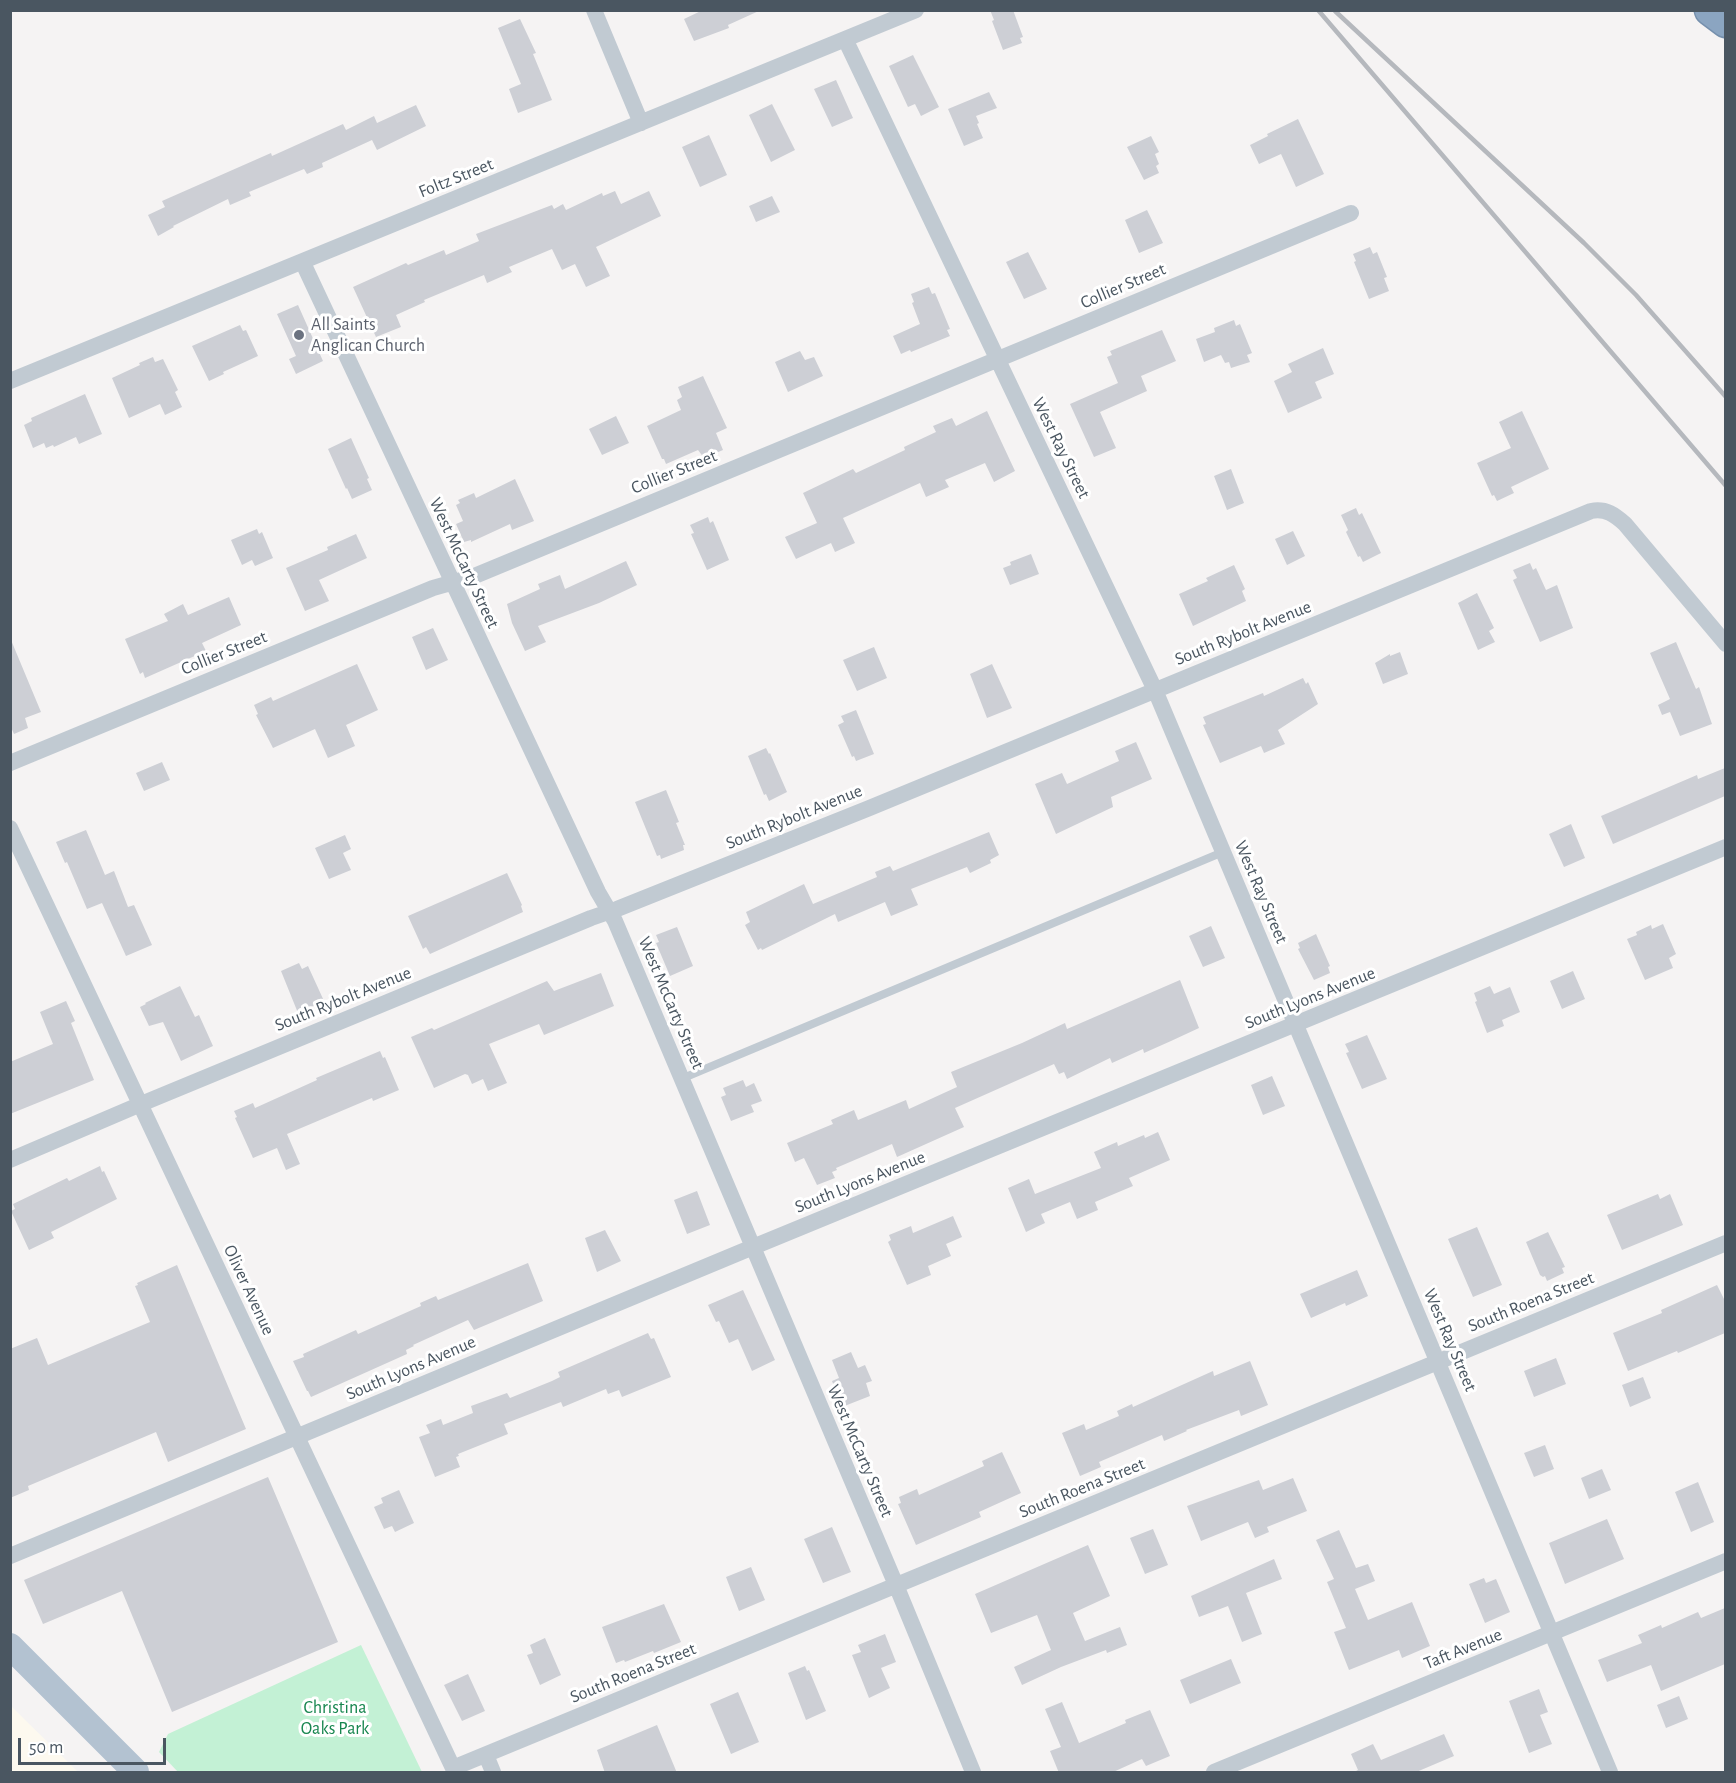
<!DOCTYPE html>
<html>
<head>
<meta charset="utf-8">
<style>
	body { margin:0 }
	#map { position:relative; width:1736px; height:1783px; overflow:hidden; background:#f5f3f3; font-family:"Alegreya Sans",sans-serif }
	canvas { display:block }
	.frame { position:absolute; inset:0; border:12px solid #4a5661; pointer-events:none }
	.scale { position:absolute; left:18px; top:1738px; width:148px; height:27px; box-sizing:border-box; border:3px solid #4a5661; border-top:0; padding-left:8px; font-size:18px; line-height:21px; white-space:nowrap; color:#4a5661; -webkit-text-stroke:4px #fff; paint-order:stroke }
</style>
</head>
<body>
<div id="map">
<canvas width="1736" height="1783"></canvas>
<div class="frame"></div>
<div class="scale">50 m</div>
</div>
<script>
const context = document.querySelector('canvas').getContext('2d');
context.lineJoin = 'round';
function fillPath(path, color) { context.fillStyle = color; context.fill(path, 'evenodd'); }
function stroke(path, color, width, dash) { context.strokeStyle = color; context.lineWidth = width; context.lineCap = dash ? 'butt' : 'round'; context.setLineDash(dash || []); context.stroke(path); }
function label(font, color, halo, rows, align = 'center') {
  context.font = font + ' "Alegreya Sans",sans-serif'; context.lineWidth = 6; context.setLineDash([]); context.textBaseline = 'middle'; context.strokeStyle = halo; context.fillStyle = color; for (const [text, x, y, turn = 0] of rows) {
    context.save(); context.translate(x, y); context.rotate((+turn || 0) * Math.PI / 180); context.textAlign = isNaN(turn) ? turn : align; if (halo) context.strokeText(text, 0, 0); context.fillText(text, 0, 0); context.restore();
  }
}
fillPath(new Path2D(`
	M11,1706L78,1772H11Z`), '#fdf9ef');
fillPath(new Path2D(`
	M361,1645L422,1772H178L159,1752L168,1734Z`), '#c3f1d5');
fillPath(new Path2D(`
	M703,10H761L728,25L729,28L694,41L684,19Z
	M990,10H1013L1023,37L1020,38L1022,43L1003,50L992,21L994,20Z
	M520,19L536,53L533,54L552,100L518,113L509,89L521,84L498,28Z
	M913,55L939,107L921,116L915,104L908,107L889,66Z
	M836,80L853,118L832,127L814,89Z
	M989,92L997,108L976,116L979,123L977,124L983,138L964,146L948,109Z
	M772,104L795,150L771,162L749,115Z
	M416,105L426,126L377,150L372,140L322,163L323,167L307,174L304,169L249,192L251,196L230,205L228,199L173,226L174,227L158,236L148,215L165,207L162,201L271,153L272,156L343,124L346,130L374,116L377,123Z
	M1298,119L1324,174L1296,187L1281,154L1259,164L1250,145L1268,136L1267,134Z
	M709,135L727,175L700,187L682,147Z
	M1151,136L1159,152L1155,154L1159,164L1156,166L1159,173L1144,180L1127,147Z
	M615,191L621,204L649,191L661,216L596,247L610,276L586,287L575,264L562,270L552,249L509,267L512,272L487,283L484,275L424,300L425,302L396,315L401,327L376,337L353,287L406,263L408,265L444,250L446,255L479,241L476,234L552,205L554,209L563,204L566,210L602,193L603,196Z
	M772,196L780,212L756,222L749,206Z
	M1147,210L1163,243L1139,253L1125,220Z
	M1370,247L1373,254L1377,252L1387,277L1384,278L1389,291L1369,299L1354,262L1356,261L1353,254Z
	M1028,252L1047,289L1024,299L1006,262Z
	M929,287L932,294L935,293L950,329L947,330L950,336L911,352L910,350L901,354L893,336L920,324L912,303L914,302L911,294Z
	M298,305L323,361L296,374L289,359L296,356L277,314Z
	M1234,320L1236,326L1240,324L1252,353L1247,355L1250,362L1231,368L1229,362L1225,363L1221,355L1204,362L1196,339L1215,332L1214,328Z
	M240,325L243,331L246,330L258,356L223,372L224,374L209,381L192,346Z
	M1162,330L1176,361L1141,376L1147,391L1100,412L1116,448L1094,457L1070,404L1118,383L1107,357L1112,355L1110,351Z
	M1323,348L1334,374L1315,382L1322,398L1288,413L1274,381L1292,372L1288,364Z
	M800,351L805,360L814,357L823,376L788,392L775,362Z
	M153,357L155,362L163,359L178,390L175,392L182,407L165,415L160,404L129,418L112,378L140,365L139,363Z
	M703,376L727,428L716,433L723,450L704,458L698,450L666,464L664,459H662L647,426L681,410L677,400L682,397L678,387Z
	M85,394L102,434L79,444L76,437L54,447L53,445L46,448L44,443L33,448L24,425L32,421L31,418Z
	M987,411L1015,471L994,482L985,463L945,480L949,487L926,497L920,483L843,518L855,543L835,552L831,543L796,559L785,537L817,523L803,493L853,469L856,473L905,450L904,447L936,432L933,426L952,418L956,426Z
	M1522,411L1549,469L1511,487L1514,493L1497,501L1494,495L1492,496L1477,463L1511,448L1499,422Z
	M616,416L629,443L602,455L589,429Z
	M351,438L369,478L367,479L372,490L352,499L347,488L346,489L328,449Z
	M1231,469L1244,503L1227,510L1214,476Z
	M515,479L534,521L512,530L510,524L471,542V540L464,542L456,524L463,521L456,505L460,503L458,500L474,493L476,498Z
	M1356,508L1359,515L1362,513L1381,553L1363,562L1360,556L1358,557L1346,532L1348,530L1341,515Z
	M708,517L710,523L713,521L729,560L707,570L691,534L694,533L690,525Z
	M257,529L259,534L262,532L273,558L255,566L252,560L242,565L231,540Z
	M1293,531L1305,556L1287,565L1275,539Z
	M356,534L367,558L319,580L329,601L305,611L286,568L328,550L327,547Z
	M1031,554L1039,574L1010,585L1003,568L1011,565L1010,562Z
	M626,561L637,585L599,603L538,626L546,642L525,651L512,623L507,604L540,589L538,584L560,575L565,589Z
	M1530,563L1533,570L1536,568L1546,590L1557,585L1573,628L1540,642L1513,580L1517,578L1513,570Z
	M1234,565L1245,589L1242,591L1246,601L1193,626L1179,594L1208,581L1206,578Z
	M1477,593L1494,628L1489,631L1495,642L1478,650L1458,603Z
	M229,597L241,625L202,643L206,651L145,678L143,672L140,674L125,639L168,621L164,614L183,604L188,615Z
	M433,628L448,660L426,670L412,637Z
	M11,640L41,712L25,718L28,728L14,734L10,725Z
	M1676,642L1696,689L1699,687L1712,724L1680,736L1670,712L1662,715L1658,705L1670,699L1650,653Z
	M874,647L887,678L857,691L843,660Z
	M1400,652L1408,674L1383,684L1375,663L1390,654V656Z
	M357,664L378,710L346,725L355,746L328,758L315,729L273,748L256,715L258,714L254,705L271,697L273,701Z
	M992,664L1012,708L987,718L970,674Z
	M1303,678L1306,684L1308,682L1318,704L1278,730L1285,744L1264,753L1261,746L1220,763L1203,725L1206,724L1203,717L1263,693L1264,696Z
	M856,710L874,754L856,761L854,756L852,757L838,725L844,722L841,716Z
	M1136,742L1152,779L1111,797L1113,807L1056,834L1035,784L1062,773L1067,784L1119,761L1115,751Z
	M766,748L769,754L770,753L787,792L769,801L766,794L764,795L748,756Z
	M162,762L170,780L144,791L136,773Z
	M1725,768V796L1613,844L1601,816L1697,775L1698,779Z
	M666,790L679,822L676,823L685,845H683L684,850L661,859L660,855L657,856L635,802Z
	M1571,824L1585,858L1564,867L1549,834Z
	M86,830L105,875L114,871L128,907L134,905L152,945L126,956L102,903L87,909L67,862L65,863L56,842Z
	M989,832L999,855L990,860L991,863L970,873L967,867L911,889L918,905L891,916L885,902L838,922L835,914L762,950L761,948L758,950L745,925L750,922L746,912L804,884L813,904L877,877L875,872L890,866L893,871Z
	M345,835L351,849L343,853L351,870L329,879L315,848Z
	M507,873L522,905L521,906L523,912L430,954L426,947L423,949L408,916Z
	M1663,924L1676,954L1669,958L1673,968L1645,980L1627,939L1637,935L1636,932L1651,925L1652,929Z
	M1211,926L1225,958L1203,967L1189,936Z
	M677,927L693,966L670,976L656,943L659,942L656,935Z
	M1316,934L1330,966L1328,967L1330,973L1314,980L1298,949L1300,948L1298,943Z
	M299,963L302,969L308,966L324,1001L298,1013L281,971Z
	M1573,971L1585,999L1562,1009L1550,981Z
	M601,973L614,1006L544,1035L539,1024L489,1044L507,1083L488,1091L483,1079L472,1084L468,1075L465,1074L434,1088L411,1037L432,1028L434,1030L547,981L554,991Z
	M1180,980L1199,1028L1171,1041L1144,1053L1143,1049L1112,1063L1110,1058L1067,1079L1064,1072L1059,1074L1054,1064L955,1108L964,1127L897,1157L892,1144L836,1168L837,1170L832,1172L835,1178L817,1185L804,1158L795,1162L787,1143L833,1124L831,1120L854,1110L858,1120L906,1100L909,1109L957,1087L951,1072L1022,1043L1065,1023L1067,1029Z
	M180,986L195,1017L199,1015L213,1046L181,1061L163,1022L149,1026L140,1007L146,1004L145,1003Z
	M1490,986L1494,994L1510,987L1520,1012L1502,1020L1504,1026L1487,1033L1475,1002L1477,1001L1474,993Z
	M66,1001L75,1021L71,1023L94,1080L10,1114V1062L53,1044L40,1012Z
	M1367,1035L1387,1079L1362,1089L1346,1053L1349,1052L1345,1044Z
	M380,1051L383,1058L385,1057L399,1090L373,1101L372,1098L287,1134L300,1164L286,1170L277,1148L253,1158L235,1118L237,1117L234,1111L253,1103L255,1108L317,1080L316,1078Z
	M1272,1076L1285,1106L1263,1115L1251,1085Z
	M743,1080L746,1087L754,1083L762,1101L751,1105L754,1112L731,1121L721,1097L726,1095L723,1088Z
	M1158,1132L1170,1160L1129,1178L1133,1186L1095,1202L1098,1210L1077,1219L1070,1202L1041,1214L1045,1223L1026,1232L1008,1188L1029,1179L1035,1194L1101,1168L1094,1152L1117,1142L1118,1146L1144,1135L1145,1138Z
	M100,1166L102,1172L104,1171L117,1199L51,1232L54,1238L29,1250L11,1211L15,1209L13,1204L67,1178L69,1181Z
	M697,1191L710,1225L687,1234L674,1200Z
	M1658,1194L1660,1199L1670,1194L1683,1225L1622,1250L1607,1215Z
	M953,1216L962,1237L946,1244L951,1256L928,1266L931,1275L907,1285L888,1242L891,1240L889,1235L911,1226L913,1233Z
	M1477,1227L1502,1285L1473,1297L1448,1239Z
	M605,1230L621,1261L597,1272L585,1238Z
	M1548,1232L1565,1267L1562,1268L1564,1273L1547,1281L1545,1276L1543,1277L1540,1275L1526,1242Z
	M528,1263L543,1301L474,1330L468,1320L413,1345L414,1346L406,1350L407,1354L311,1397L308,1391H307L293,1361L304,1357L303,1354L356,1330L358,1334L421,1306L420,1303L436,1296L438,1300Z
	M177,1265L246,1429L168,1462L156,1432L28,1486L29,1490L10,1498V1349L37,1338L48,1365L150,1322L135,1286L138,1285L137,1283Z
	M1357,1270L1368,1296L1346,1306L1345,1303L1311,1318L1300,1294Z
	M1717,1285L1725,1301V1333L1678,1353L1677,1351L1628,1371L1613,1333L1662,1313L1661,1310Z
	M743,1290L775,1360L752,1371L738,1339L729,1343L719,1321L716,1322L708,1305Z
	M648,1333L651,1339L654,1338L671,1377L622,1397L619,1390L608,1394L606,1389L563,1407L561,1402L504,1424L508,1434L458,1454L459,1456L456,1457L460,1467L435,1477L419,1437L430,1433L426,1425L441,1419L443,1425L473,1413L471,1406L507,1393L510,1398L552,1381L560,1377L558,1372Z
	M851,1352L858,1368L865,1365L872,1381L866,1383L870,1396L842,1407L832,1381L839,1378L832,1360Z
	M1556,1358L1566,1384L1534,1397L1524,1371Z
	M1250,1361L1268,1405L1241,1416L1239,1410L1186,1430L1187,1431L1164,1441L1162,1435L1099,1462L1101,1467L1080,1476L1062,1433L1084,1424L1086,1430L1119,1416L1117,1411L1132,1404L1133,1407L1213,1371L1214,1376Z
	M1643,1377L1651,1398L1630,1407L1622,1385Z
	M1545,1445L1554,1469L1534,1477L1524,1453Z
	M1002,1452L1021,1493L979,1512L981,1517L916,1545L898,1504L901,1503L899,1497L917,1489L919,1495L984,1466L982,1461Z
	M1602,1469L1611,1490L1589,1499L1581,1478Z
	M268,1477L338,1642L172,1712L122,1591L43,1624L24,1580Z
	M1293,1478L1307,1511L1267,1527L1269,1532L1255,1538L1248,1522L1201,1541L1187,1506L1259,1480L1263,1490Z
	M1698,1482L1714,1522L1691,1532L1675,1492Z
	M399,1490L414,1523L395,1532L392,1526L384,1529L374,1507L383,1503L381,1498Z
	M1607,1519L1624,1559L1565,1584L1549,1543Z
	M832,1527L851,1572L823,1583L804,1539Z
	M1153,1529L1168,1565L1145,1574L1130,1538Z
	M1339,1530L1356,1568L1368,1564L1375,1581L1355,1589L1368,1620L1412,1602L1430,1646L1402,1658L1399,1650L1349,1670L1334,1632L1346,1628L1327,1582L1334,1579L1316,1540Z
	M1088,1545L1110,1596L1073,1613L1085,1641L1120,1627L1127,1645L1107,1653L1106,1650L1061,1667L1022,1685L1014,1667L1051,1650L1037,1615L991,1633L975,1594Z
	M1274,1559L1282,1579L1246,1593L1262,1634L1242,1642L1228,1606L1199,1617L1191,1596Z
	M751,1567L765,1600L739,1611L726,1577Z
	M1484,1578L1486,1583L1496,1579L1510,1612L1485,1623L1469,1584Z
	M664,1604L681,1642L654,1653L653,1651L625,1662L624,1660L616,1663L602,1627Z
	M1725,1608V1664L1661,1691L1651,1665L1607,1682L1598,1660L1642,1643L1638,1635L1661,1625L1662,1628L1698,1612L1701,1618Z
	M885,1634L896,1662L881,1668L890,1688L869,1698L852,1655L861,1652L858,1645Z
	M545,1638L561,1675L540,1685L527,1655L533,1653L530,1645Z
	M1231,1659L1241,1683L1190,1704L1180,1680Z
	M805,1666L807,1671L809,1670L826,1711L806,1720L788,1673Z
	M468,1674L485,1711L462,1721L444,1685Z
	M1539,1689L1548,1712L1540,1715L1552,1744L1529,1753L1509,1701Z
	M738,1692L759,1742L731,1754L710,1704Z
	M1679,1696L1688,1719L1666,1728L1657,1705Z
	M1062,1702L1079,1743L1126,1723L1125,1720L1150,1710L1170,1756L1146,1766L1142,1759L1111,1773H1059L1050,1751L1061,1747L1045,1709Z
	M657,1725L677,1773H605L597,1750Z
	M1444,1734L1454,1756L1414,1773H1352L1358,1770L1351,1754L1373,1744L1381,1760Z`), '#cdcfd5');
const motorway = new Path2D(`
	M1710,10L1726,22`);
stroke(motorway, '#7690ad', 33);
stroke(new Path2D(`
	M681,1079L1223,852`), '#c1cad2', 8);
stroke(new Path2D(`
	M594,10L641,123
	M846,41L1155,690L1610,1772
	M303,263L598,892L615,921L896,1585L973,1772
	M10,381L916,10
	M10,763L433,588L472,577L1351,213
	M10,828L453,1768L1726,1243
	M10,1160L141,1104L591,918L617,909L867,809L1591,511C1606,508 1615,515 1625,524L1726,644
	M10,1556L753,1247L1726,847
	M486,1755L493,1772
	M1214,1772L1726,1561`), '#c1cad2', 16);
stroke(new Path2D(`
	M10,1646L136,1772`), '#b3c2d1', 26);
stroke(motorway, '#8ba5c1', 30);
stroke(new Path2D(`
	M1318,10L1726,486
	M1335,11L1584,243L1636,295L1726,397`), '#b5b8bd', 4.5);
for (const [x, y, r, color] of [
	[299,335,6,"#6b7280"]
]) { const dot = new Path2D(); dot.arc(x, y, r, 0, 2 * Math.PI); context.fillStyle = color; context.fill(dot); stroke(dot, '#fff', 2); }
label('18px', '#4a5661', '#fff', [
	["Foltz Street",456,178,-22],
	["Collier Street",1123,286,-23],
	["West Ray Street",1061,448,64],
	["Collier Street",674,472,-22],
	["West McCarty Street",464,563,65],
	["South Rybolt Avenue",1243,633,-22],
	["Collier Street",224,653,-22],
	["South Rybolt Avenue",794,817,-22],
	["West Ray Street",1261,892,67],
	["South Lyons Avenue",1310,998,-22],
	["South Rybolt Avenue",343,999,-22],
	["West McCarty Street",671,1003,67],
	["South Lyons Avenue",860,1182,-22],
	["Oliver Avenue",249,1290,65],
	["South Roena Street",1531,1302,-22],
	["West Ray Street",1450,1340,67],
	["South Lyons Avenue",411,1368,-23],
	["West McCarty Street",860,1451,67],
	["South Roena Street",1082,1488,-22],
	["Taft Avenue",1463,1649,-22],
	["South Roena Street",633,1673,-22]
]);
label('18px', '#5b616d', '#fff', [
	["All Saints",311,325],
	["Anglican Church",311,346]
], 'left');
label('18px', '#17864f', '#fff', [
	["Christina",335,1708],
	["Oaks Park",335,1729]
]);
</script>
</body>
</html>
